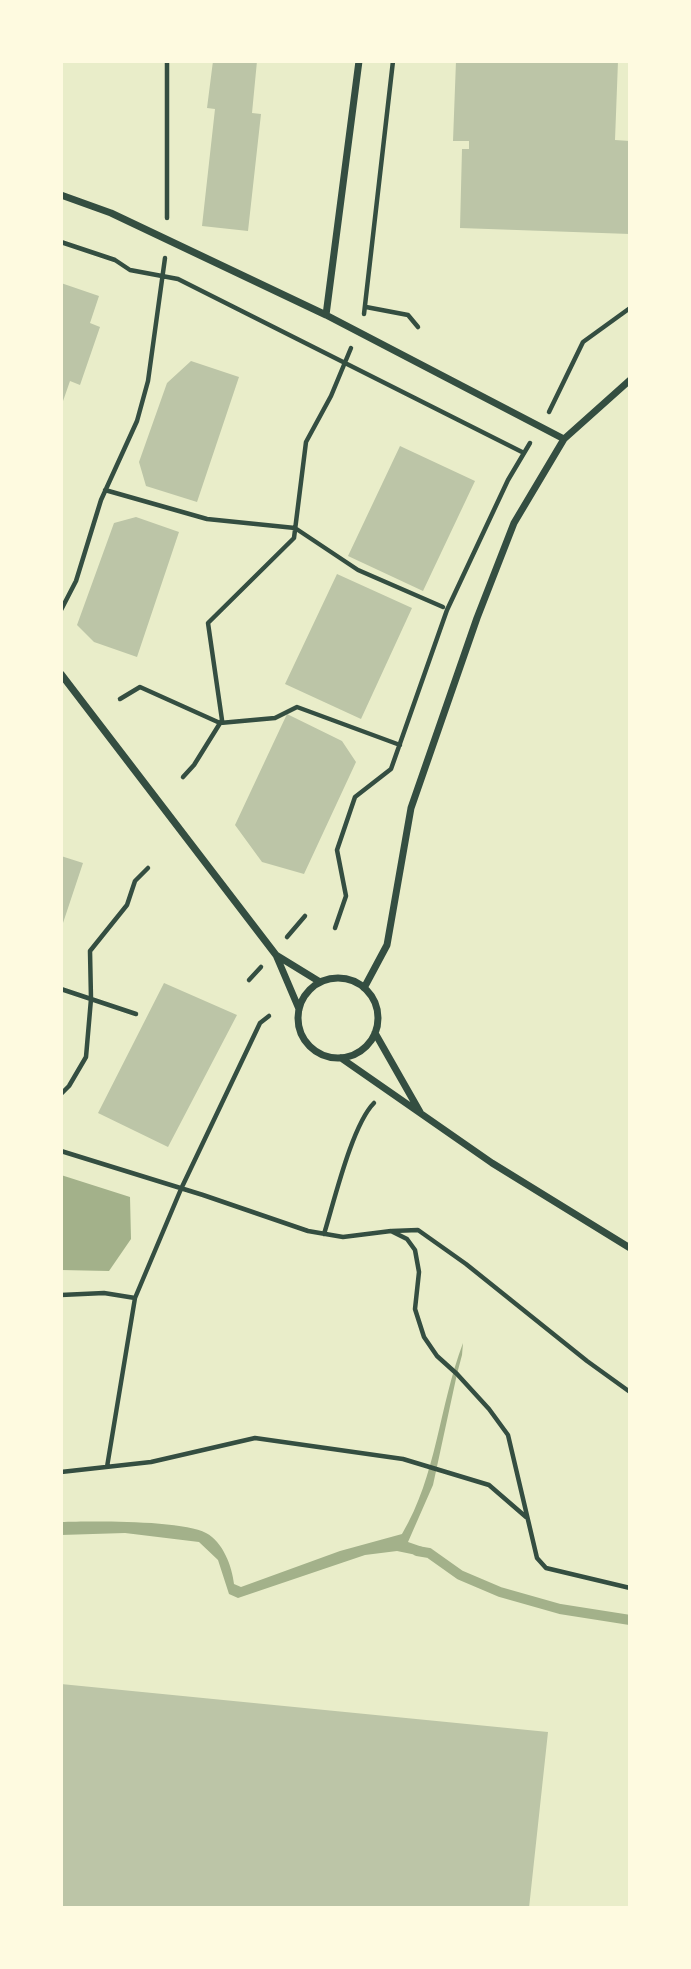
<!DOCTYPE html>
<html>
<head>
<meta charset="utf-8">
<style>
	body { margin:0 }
	#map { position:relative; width:691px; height:1969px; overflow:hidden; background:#e9edc9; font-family:"Crimson Pro",serif }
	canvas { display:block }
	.frame { position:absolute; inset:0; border:63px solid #fefae0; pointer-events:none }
</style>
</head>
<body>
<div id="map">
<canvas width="691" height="1969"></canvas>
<div class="frame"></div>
</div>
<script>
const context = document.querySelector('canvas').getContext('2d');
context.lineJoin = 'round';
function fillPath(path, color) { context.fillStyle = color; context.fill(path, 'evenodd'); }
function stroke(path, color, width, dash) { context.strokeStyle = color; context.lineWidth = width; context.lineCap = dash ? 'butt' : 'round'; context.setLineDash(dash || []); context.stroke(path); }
fillPath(new Path2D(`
	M61,1175L130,1197L131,1239L109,1271L61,1270Z
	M463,1343L462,1355L457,1374L433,1485L408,1542L431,1550L426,1557L397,1551L365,1555L238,1598L229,1594L218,1560L199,1542L125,1533L61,1535V1522C91,1521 183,1520 206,1533C223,1542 232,1566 234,1584L241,1587L340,1551L402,1534C437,1475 439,1406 463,1343Z`), '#a3b18a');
stroke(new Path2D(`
	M417,1551L429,1553L460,1575L500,1592L560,1609L630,1620`), '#a3b18a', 10);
fillPath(new Path2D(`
	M213,61H257L252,113L261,114L248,231L202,226L215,109L207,108Z
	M456,61H618L615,140L630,141V234L460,228L462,149H469V141H453Z
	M61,283L99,296L90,323L100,327L80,385L70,381L62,404Z
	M191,361L239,377L197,502L146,486L139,462L167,383Z
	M400,446L475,481L423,591L348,556Z
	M136,517L179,532L137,657L94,642L77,625L114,523Z
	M337,574L412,608L361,719L285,684Z
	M287,714L342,741L356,762L304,874L262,862L235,825Z
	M61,856L83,863L62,926H61Z
	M164,983L237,1015L168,1147L98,1113Z
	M61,1684L548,1732L529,1908H61Z`), '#bcc5a7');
stroke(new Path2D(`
	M167,61V218
	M61,242L115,260L130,270L178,279L524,453
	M366,307L408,315L418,327
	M364,314L393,61
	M549,412L583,342L630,308
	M105,490L207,519L295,528L358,570L443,607
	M61,610L76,581L101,500L137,421L148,381L165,258
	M120,699L140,687L220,723L275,718L297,707L400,745
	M183,777L194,765L222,720L208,623L294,538L306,442L331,396L351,348
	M335,928L346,896L337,850L355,797L391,769L447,610L508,480L530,443
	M287,937L305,916
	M249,980L261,967
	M61,989L136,1014
	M61,1094L69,1086L86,1057L91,999L90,951L127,905L135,881L148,868
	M61,1151L203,1195L308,1231L343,1237L391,1231L407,1239L415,1250L419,1272L415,1309L424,1337L437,1356L457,1374L489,1409L508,1435L537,1558L546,1568L630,1588
	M392,1231L418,1230L466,1264L587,1361L630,1392
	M324,1234C334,1202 352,1125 374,1103
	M61,1295L104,1293L135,1298L181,1189L260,1023L269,1016
	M107,1467L135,1298
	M61,1472L151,1462L255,1438L403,1459L489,1485L526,1517`), '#344e41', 4.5);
stroke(new Path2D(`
	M61,195L111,213L326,315L564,439
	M326,315L359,61
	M61,674L276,955L299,1009
	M276,955L320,982
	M298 1018a40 40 0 1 1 80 0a40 40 0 1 1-80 0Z
	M364,988L387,945L411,808L477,618L514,523L564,439L630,380
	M375,1033L420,1112
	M341,1058L492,1163L630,1248`), '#344e41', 7);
</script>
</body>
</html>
